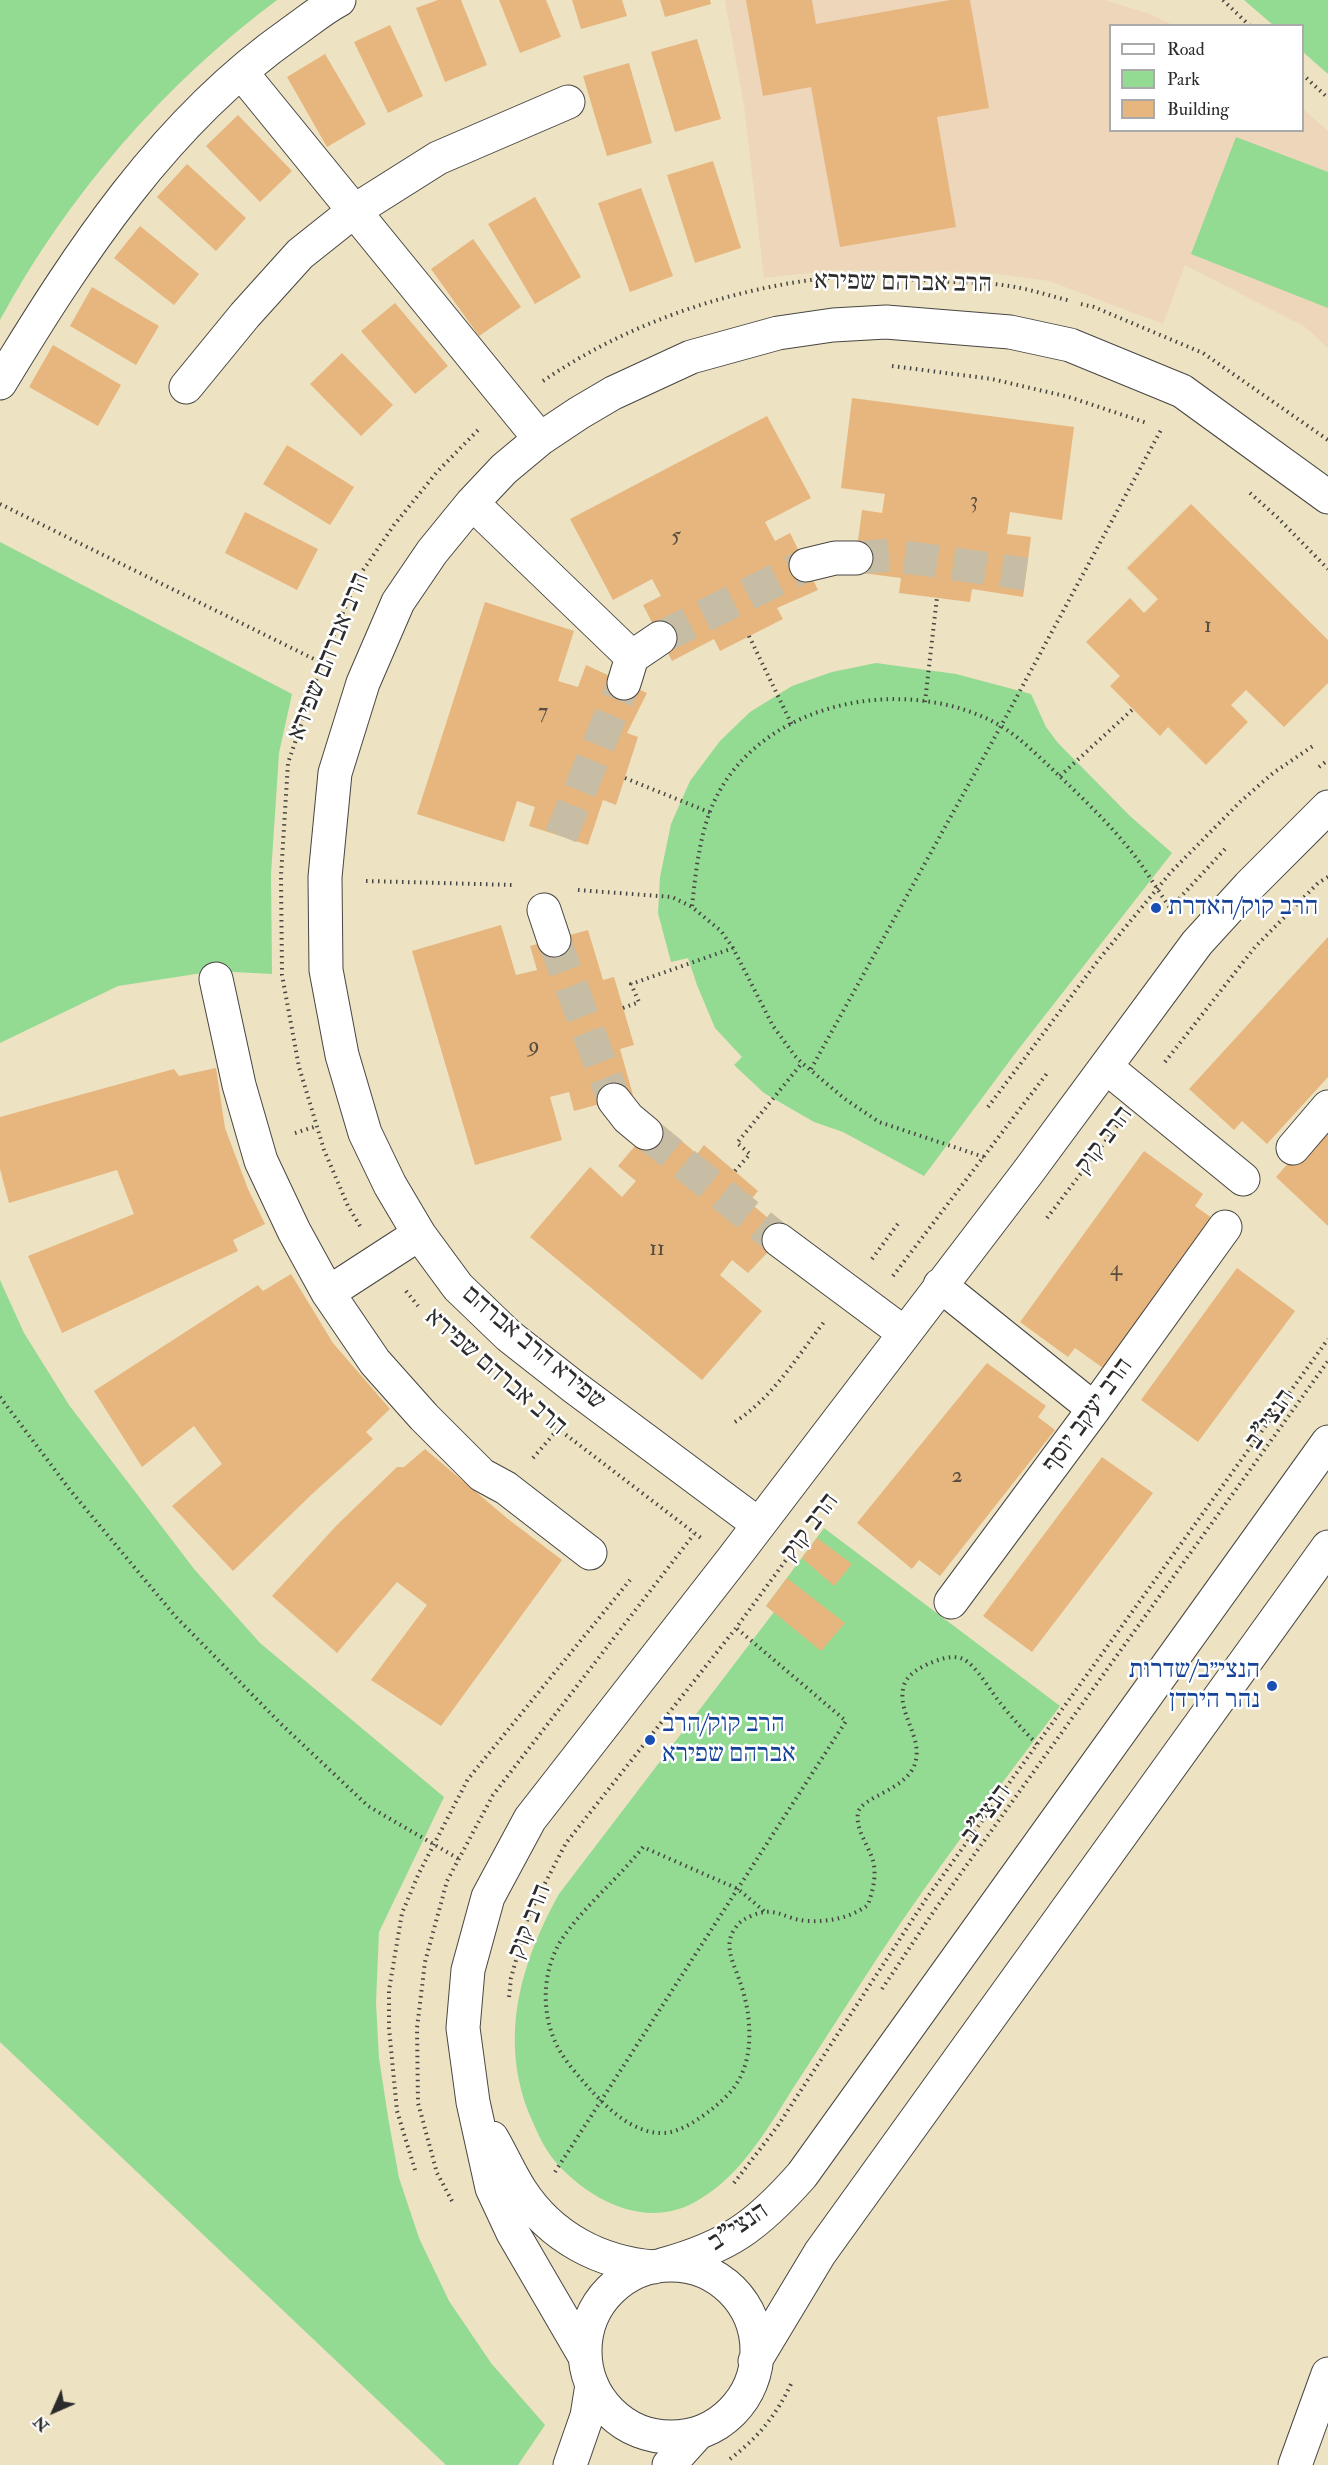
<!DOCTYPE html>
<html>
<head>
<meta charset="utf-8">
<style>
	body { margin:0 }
	#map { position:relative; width:1328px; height:2465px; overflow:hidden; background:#ede2c2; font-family:"IM FELL Double Pica",serif }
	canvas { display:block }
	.legend { position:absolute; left:1109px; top:24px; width:195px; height:108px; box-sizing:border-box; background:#fff; border:2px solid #aaa; margin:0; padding:8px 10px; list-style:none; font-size:18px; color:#2b2b2b }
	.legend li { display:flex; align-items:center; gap:12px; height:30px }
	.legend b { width:30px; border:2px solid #aaa }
	.north { position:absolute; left:24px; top:2381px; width:60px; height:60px; -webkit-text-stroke:4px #fff; paint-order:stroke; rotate:225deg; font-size:16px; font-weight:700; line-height:24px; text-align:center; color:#2b2b2b }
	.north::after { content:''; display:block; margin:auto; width:21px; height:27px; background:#2b2b2b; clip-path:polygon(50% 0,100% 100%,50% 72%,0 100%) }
</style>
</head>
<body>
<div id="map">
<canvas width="1328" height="2465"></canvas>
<ul class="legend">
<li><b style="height:8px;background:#fff"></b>Road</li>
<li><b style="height:16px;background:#93da93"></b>Park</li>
<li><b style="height:16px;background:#e7b67e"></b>Building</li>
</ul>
<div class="north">N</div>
</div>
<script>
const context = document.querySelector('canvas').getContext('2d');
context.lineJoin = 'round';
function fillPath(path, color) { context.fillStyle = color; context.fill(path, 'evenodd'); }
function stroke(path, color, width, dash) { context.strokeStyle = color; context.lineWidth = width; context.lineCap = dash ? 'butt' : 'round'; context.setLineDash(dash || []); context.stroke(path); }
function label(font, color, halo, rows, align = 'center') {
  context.font = font + ' "IM FELL Double Pica","Frank Ruhl Libre",serif'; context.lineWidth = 5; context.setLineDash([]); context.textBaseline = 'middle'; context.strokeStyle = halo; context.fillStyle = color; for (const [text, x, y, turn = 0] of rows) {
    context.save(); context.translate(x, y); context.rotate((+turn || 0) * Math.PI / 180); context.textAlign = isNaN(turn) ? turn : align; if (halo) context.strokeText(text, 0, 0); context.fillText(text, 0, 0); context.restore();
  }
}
fillPath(new Path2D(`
	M725,0H1105L1150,14L1173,25L1110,26V130H1302L1303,109L1328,131V348L1305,327L1185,265L1163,324L1049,281L983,272L837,270L764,278L744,105Z`), '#eed6bb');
fillPath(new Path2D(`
	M0,0H277C163,85 68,195 0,320Z
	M1244,0H1328V74L1303,52L1302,26L1273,25Z
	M1236,137L1328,172V308L1191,254Z
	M0,542L292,694L279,753L271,874L272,974L215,971L118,986L0,1043Z
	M876,663L956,674L1031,694L1046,727L1058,743L1130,816L1172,853L1017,1051L924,1176L843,1132L814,1122L764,1093L734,1065L742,1057L715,1028L697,985L688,958L671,962L658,913L660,877L671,824L690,781L720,741L750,712L792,686L832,672Z
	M0,1280L24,1333L69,1405L194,1569L260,1643L444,1797L379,1932L376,2003L379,2058L388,2117L399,2178L419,2238L449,2301L491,2363L545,2425L518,2465H446L0,2042Z
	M824,1528L1060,1706C1007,1777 952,1848 902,1921C868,1971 836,2022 803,2073C773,2118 745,2175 695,2202C645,2230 588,2200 554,2160C544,2148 537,2132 531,2118C498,2040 520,1964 559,1894L774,1612L766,1606Z`), '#93da93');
fillPath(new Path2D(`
	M438,0H461L487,65L445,82L416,8Z
	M499,0H546L561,37L520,53Z
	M572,0H622L627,16L581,29Z
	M660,0H710L711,4L665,17Z
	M746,0H812L816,24L950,0H970L989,108L937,117L956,227L840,247L811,87L763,96Z
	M390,25L423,96L388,113L354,42Z
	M697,39L721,119L675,132L651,52Z
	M325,54L366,124L327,147L287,77Z
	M629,63L652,143L607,156L583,76Z
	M238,115L292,171L260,202L206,146Z
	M713,161L741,248L695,263L667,175Z
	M187,164L246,218L216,251L157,197Z
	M641,188L673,276L630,292L598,203Z
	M535,197L581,277L535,304L488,224Z
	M140,226L199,274L174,305L114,258Z
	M473,239L521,307L479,336L431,269Z
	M92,287L159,326L136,365L70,326Z
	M395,303L448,366L415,394L361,331Z
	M53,345L121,385L98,426L29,387Z
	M342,353L393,405L361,436L310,384Z
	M852,398L1074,427L1062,520L1010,512L1007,534L1031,537L1023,597L972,589L970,602L899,593L901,578L854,572L862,510L882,513L885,494L841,488Z
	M767,416L811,498L765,522L775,541L790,533L818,590L777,608L783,619L720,651L714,639L672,661L643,605L661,596L652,579L613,600L570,519Z
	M287,445L354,487L330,525L263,484Z
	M1191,504L1328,640V683L1284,727L1246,690L1231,705L1248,722L1206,765L1168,727L1160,736L1110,686L1120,676L1086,642L1130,598L1144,613L1158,599L1127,568Z
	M245,512L318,549L297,590L225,553Z
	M485,602L574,631L558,681L578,687L586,665L647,693L627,733L638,737L616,805L603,800L588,845L529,826L535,807L517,801L504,842L417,814Z
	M501,925L516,975L537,970L530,946L588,930L603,980L614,977L634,1045L620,1049L633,1095L574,1111L569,1092L550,1097L562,1140L475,1165L412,951Z
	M1328,937V1077L1267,1144L1242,1121L1234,1130L1189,1089Z
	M216,1068L225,1128L248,1189L265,1224L233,1240L238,1251L62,1333L28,1256L134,1214L117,1170L9,1203L0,1169V1117L174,1069L179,1076Z
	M1328,1118V1226L1276,1177Z
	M657,1120L697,1154L704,1145L758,1191L749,1202L786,1233L748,1273L732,1260L720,1275L762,1311L702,1380L530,1237L590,1167L622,1197L636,1181L618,1166Z
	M1144,1151L1203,1194L1195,1206L1212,1218L1103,1368L1075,1348L1068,1357L1020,1322Z
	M1237,1268L1295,1311L1198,1442L1141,1400Z
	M291,1274L333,1343L390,1409L366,1432L373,1439L311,1495L233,1571L172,1506L222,1464L194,1426L142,1467L94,1391L258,1285L263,1291Z
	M987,1363L1046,1406L1038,1417L1055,1430L940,1576L919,1560L912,1569L857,1523Z
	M425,1449L508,1519L562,1560L441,1726L371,1680L427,1605L397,1582L337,1653L272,1596L337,1525L397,1467H404Z
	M1102,1457L1153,1493L1032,1652L983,1616Z
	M817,1538L852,1564L834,1586L802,1558Z
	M787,1578L845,1623L821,1651L766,1606Z`), '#e7b67e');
stroke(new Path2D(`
	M856,558L891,555L1026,574
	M660,638L806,565
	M561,836L624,683
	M554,940L614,1100
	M646,1133L779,1240`), '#c6bda4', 33, [33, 16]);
const minor = new Path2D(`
	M241,72L540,439
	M0,383C79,253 164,122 291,33C307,22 322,9 339,0
	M186,387L245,315L300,254L354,211L438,158L568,102
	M472,503L632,657
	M806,565L835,558H856
	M624,683L632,657L660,638
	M544,910L554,940
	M216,979L239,1085L261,1161L294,1231L328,1293L375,1362L424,1417L482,1475L506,1488L590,1553
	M1106,1067L1243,1179
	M614,1100L628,1118L646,1133
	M1293,1148L1328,1107
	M779,1240L904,1333
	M940,1285L1094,1409
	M328,1293L419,1234
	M758,1524L574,1387L509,1336L458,1287L419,1234L390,1185L365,1133L342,1055L326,970L325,877L335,773L363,683L398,602L432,552L472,503L504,469L540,439L579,413L613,393L691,357L778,333L833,325L886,322L1010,332L1070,345L1182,391L1328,497
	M951,1602L1094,1409L1225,1227
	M492,2138C502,2155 510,2174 521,2191C551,2237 600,2263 654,2267
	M585 2351a86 86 0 1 1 172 0a86 86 0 1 1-172 0Z
	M662,2265C728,2247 757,2226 802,2175L1328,1442
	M584,2355L513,2233L492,2188L473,2102L463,2028L468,1970L488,1897L530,1819L732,1560L1028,1172L1197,943L1249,886L1328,807
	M755,2361L820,2253L1328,1547
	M570,2465L587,2416L592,2385
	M669,2465L698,2433`);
const major = new Path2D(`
	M1295,2465L1328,2374`);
stroke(minor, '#484642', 35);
stroke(major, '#484642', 35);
stroke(new Path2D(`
	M1223,0L1250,26
	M1302,74L1328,98
	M1081,304L1094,307L1203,353L1328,440
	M892,366L992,379L1069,397L1147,423
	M543,381C626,324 728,289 827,278C863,275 901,279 936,281C960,283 986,282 1009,286C1030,289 1050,296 1071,301
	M1250,493L1277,517L1328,569
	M0,504L322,663
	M749,636L792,725
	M925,702L937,597
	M1319,767L1328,760
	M1060,776L1133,709
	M625,778L711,813
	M366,881L514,885
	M578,890L672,897L692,907L721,931L733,948L773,1026L795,1056L802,1063L845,1099L879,1122L984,1157
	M1175,903L1225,849
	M692,906C696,871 699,837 713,804C759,700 908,672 1001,726C1019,737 1035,753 1050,767C1076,792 1103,817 1126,845C1144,866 1157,890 1173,912
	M623,1008L639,1002L631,984L733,948
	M1165,1062L1255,947L1318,883L1328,877
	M811,1069L1001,726L1162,428
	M988,1107L1100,958L1171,872L1240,802L1273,773L1316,744
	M295,1133L317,1126
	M735,1171L750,1154L737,1143L802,1063
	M1047,1218L1117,1126
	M360,1226L348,1206L324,1150L299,1067L282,975L281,876L288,763L322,663L357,579L394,525L437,472L480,428
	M872,1259L900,1221
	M893,1276L1048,1072
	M406,1291L418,1306
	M0,1397L70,1490L175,1616L281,1724L368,1806L459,1859
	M735,1422C773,1397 797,1357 824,1322
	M561,1431L701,1538
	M533,1458L558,1429
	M764,1911L738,1889L643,1847C618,1879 585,1905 562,1939C543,1968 541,2008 554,2039C561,2057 576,2073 588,2087C607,2108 633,2134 664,2133C681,2132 699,2119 712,2109C721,2102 731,2093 737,2083C755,2055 751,2012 740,1982C734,1963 722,1945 736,1927C740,1921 745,1919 751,1916C776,1905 783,1919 807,1921C829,1922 850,1918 868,1905C872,1892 876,1880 874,1865C871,1848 855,1831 858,1813C861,1796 910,1790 916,1760C921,1734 896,1711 904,1685C908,1674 918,1669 928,1664C938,1660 952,1654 963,1659C975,1664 992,1693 1001,1704C1013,1719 1025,1732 1038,1745
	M882,1989L936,1908L1328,1361
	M509,1997L511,1978L529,1914L566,1843L736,1628L786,1560
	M415,2170L397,2111L389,2028V1990L402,1913L419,1873L468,1779L630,1580
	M555,2172L846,1721L735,1627
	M734,2183L777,2127L926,1899L1328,1339
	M452,2201L437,2173L418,2103L417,2028L425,1962L447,1881L493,1795L694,1534
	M730,2459C759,2437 777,2414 792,2382`), '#484642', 4, [1.5, 4.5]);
stroke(minor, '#fff', 33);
stroke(major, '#fff', 33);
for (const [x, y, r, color] of [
	[1156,908,6,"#1a4fb4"],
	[1272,1686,6,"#1a4fb4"],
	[650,1740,6,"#1a4fb4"]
]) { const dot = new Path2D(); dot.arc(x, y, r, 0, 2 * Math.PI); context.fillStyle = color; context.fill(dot); stroke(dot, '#fff', 2); }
label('22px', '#5a4e40', null, [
	["3",974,502],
	["5",676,537],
	["1",1208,627],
	["7",543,713],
	["9",534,1047],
	["11",657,1250],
	["4",1116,1270],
	["2",957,1477]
]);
label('26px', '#2b2b2b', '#fff', [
	["הרב אברהם שפירא",903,284,1],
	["הרב אברהם שפירא",330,657,-68],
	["הרב קוק",1105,1141,-53],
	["שפירא הרב אברהם",533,1349,40],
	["הרב אברהם שפירא",495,1373,41],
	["הרב יעקב יוסף",1089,1416,-54],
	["הנצי\"ב",1271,1420,-55],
	["הרב קוק",811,1528,-53],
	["הנצי\"ב",987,1815,-54],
	["הרב קוק",531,1922,-69],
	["הנצי\"ב",739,2228,-34]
]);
label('26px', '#164399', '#fff', [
	["הרב קוק/האדרת",1168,908],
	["הנצי״ב/שדרות",1260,1671,"right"],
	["נהר הירדן",1260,1701,"right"],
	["הרב קוק/הרב",662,1725],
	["אברהם שפירא",662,1755]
], 'left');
</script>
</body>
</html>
